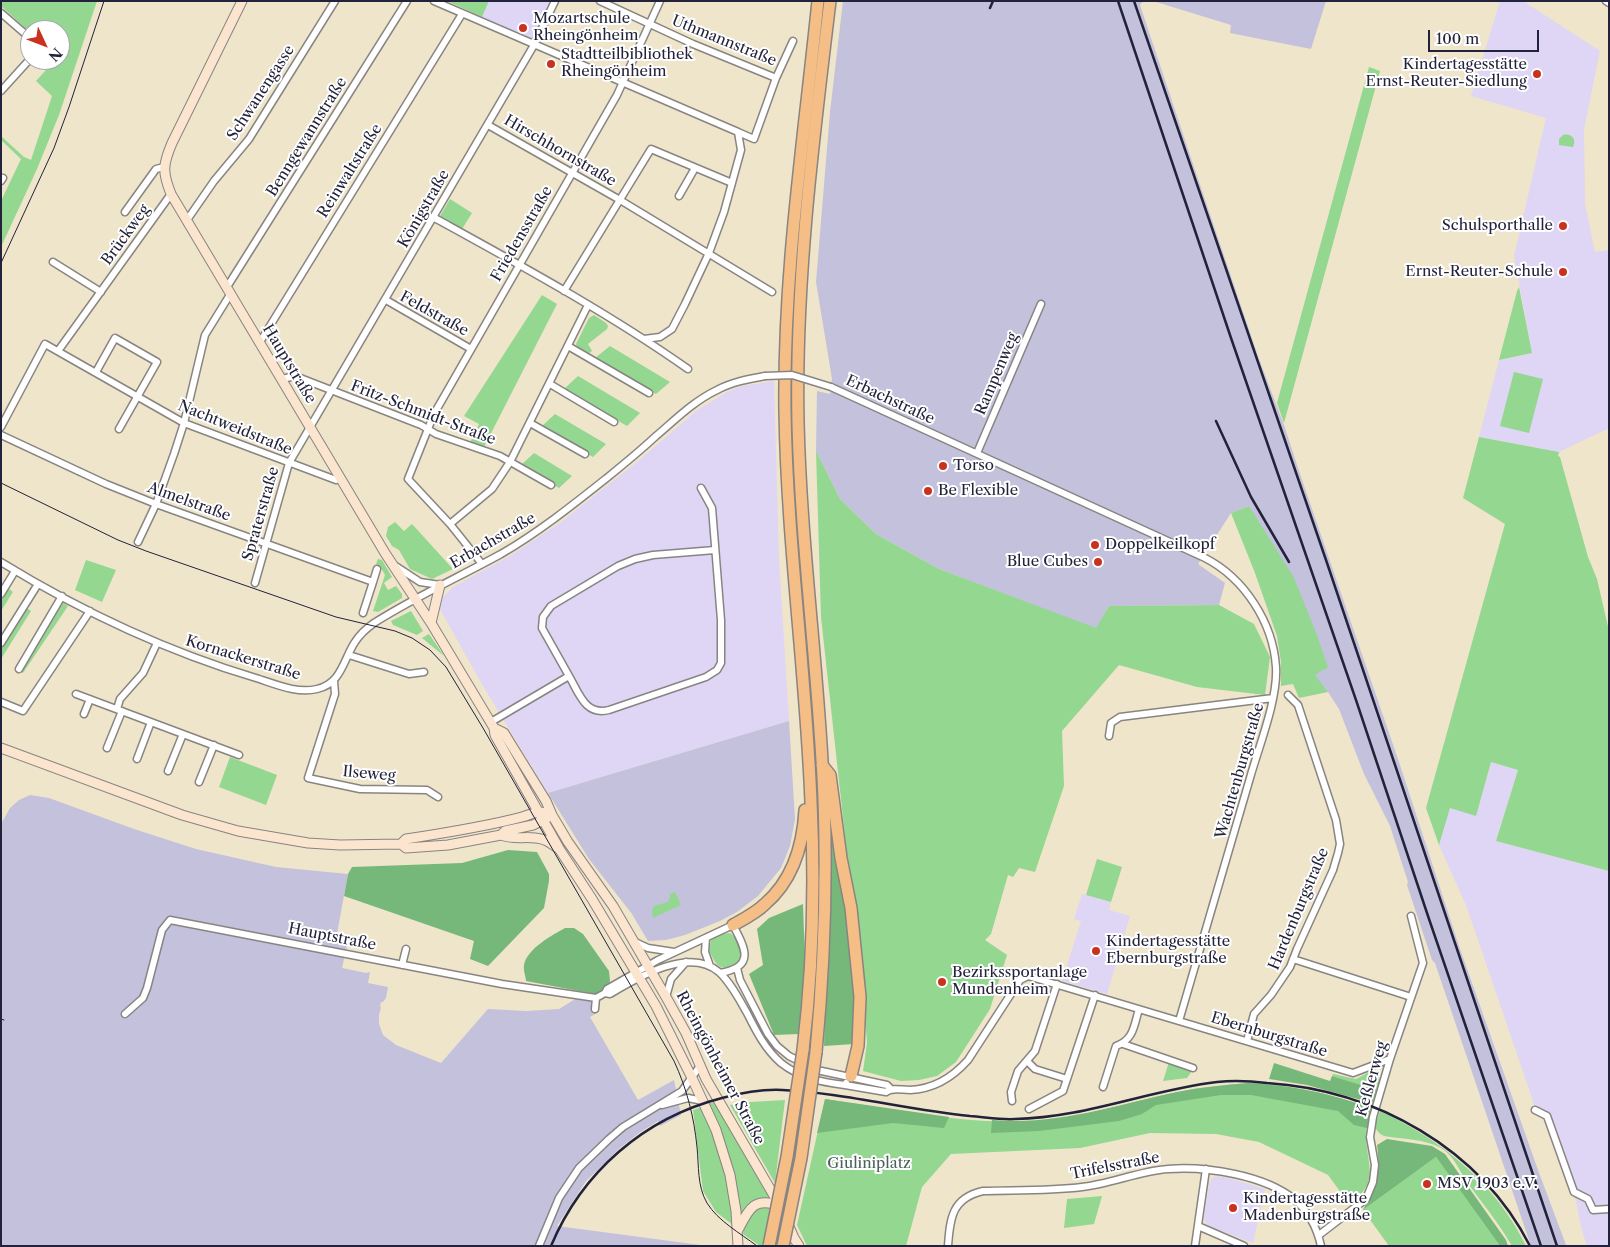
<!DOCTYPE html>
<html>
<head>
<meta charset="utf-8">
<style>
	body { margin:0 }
	#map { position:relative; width:1610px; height:1247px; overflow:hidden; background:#efe5ca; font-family:"Libre Caslon Text",serif }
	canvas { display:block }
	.frame { position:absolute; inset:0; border:2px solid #22223b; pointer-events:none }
	.north { position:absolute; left:20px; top:20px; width:50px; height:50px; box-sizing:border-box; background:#fff; border:1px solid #a7a7b1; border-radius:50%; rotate:133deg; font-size:14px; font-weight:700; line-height:20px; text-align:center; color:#22223b }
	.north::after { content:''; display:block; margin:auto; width:18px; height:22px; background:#c8321e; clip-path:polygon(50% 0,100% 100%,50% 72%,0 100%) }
	.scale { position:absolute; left:1428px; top:30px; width:111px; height:22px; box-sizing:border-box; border:2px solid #22223b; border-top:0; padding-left:6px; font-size:15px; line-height:18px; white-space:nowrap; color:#22223b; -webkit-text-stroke:4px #fff; paint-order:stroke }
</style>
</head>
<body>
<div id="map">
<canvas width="1610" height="1247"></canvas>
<div class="frame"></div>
<div class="north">N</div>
<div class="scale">100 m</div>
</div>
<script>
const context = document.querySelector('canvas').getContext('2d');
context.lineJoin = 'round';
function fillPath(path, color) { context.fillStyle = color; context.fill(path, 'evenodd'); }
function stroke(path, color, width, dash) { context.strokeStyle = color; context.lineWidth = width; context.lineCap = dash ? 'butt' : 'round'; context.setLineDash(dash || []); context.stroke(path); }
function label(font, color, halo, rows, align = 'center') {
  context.font = font + ' "Libre Caslon Text",serif'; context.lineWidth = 4; context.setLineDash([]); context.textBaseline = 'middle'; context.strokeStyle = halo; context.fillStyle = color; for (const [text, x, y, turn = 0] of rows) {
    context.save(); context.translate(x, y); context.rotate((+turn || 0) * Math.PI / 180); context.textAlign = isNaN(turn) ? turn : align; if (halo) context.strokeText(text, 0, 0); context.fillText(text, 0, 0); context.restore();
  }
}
fillPath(new Path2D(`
	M489,1H552L533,40L482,17Z
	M1500,1H1523L1600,51L1584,129L1585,204L1595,252L1609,250V428L1559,452L1479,437L1499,360L1532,353L1514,256L1546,118L1471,96Z
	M774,381L779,559L789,721L548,793L483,686L440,609L443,597L453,587L510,556L561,522L637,462L696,411L727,392L742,386Z
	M1491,762L1518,770L1496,841L1609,871V1246H1587L1582,1231L1574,1192L1547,1116L1535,1110L1533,1101L1466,905L1439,845L1450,807L1476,815Z
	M1082,894L1111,902L1109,910L1130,916L1107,994L1062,981L1081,921L1074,919Z
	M1219,1176L1242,1182L1265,1189L1253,1243L1209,1226L1205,1222L1204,1217L1209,1184L1212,1178Z`), '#dfd5f5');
fillPath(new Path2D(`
	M843,1H1143L1140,5L1192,161L1259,359L1284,425L1300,474L1398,759L1459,946L1538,1170L1566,1245L1587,1246H1531L1435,963L1432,960L1407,885L1408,882L1390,826L1364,774L1339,709L1328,692L1314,675L1249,506L1231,513L1198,564L1225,583L1219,605L1109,606L1096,629L939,569L876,534L840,499L816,451L817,391L830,394L832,379L816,282L830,112Z
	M1153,1H1326L1311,49L1230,33L1231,25Z
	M789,721L795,819L790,846L781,868L758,896L737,912L720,921L685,935L666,940L648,941L632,914L589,859L548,793Z
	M30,795L49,798L134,829L196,849L276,867L348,874L336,939L348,942L342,968L366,973L370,972L368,983L388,987L386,998L383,1002H381L380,1006L381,1007L379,1015V1024L383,1035L396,1045L441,1063L488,1009L526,1011L559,1009L582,995L595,997V1009L597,1013L590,1017L638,1100L674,1080L681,1115L660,1126L658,1121L639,1133L620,1148L586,1181L557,1226L708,1246H1V824L10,808L19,800Z`), '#c3c1db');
fillPath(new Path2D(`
	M1,1H97L59,115L37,169L1,247V201L21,159L1,140V136L24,157L31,160L52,96L36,81L55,60H60V30H30V32L1,6Z
	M447,1H489L482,17Z
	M1369,67L1380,71L1284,423L1277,403Z
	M1563,135C1571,133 1577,139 1573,147L1559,145V139Z
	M450,199L472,213L462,229L440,216Z
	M1519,287L1532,353L1499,360L1517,291Z
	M542,295L557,304L484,447L470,443L479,424L464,416Z
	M594,315L606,323L608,326L607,329L588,344L592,351L588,354L577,347L576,344L589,318Z
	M610,346L670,382L656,394L595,358Z
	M1514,372L1543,379L1529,433L1500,426Z
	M578,376L640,413L627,426L564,389Z
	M555,414L606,444L593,457L541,427Z
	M1479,437L1559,452L1558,456L1560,457L1588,557L1597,579L1609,631V871L1496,841L1518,770L1491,762L1476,816L1450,808L1439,845L1426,808L1505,524L1463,498Z
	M816,451L840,499L876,534L939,569L1096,628L1109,606L1219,605L1254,624L1270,657L1265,695L1197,687L1119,665L1062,731L1064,786L1035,872L1019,868L1013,877L1008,875L991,934L985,940L1007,955L990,1009L956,1062L937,1076L919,1080L901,1081L863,1071L867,1043L856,901L847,854L821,617Z
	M534,453L572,476L559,488L520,466Z
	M1249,506L1294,578L1315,630L1328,667L1315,675L1328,692L1299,698L1293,684L1281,686V662L1277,636L1255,573L1231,513Z
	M395,522L404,531L412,524L453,569L432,579L410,569L399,550L392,546L386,536L388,527Z
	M378,559L382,560L392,577L384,583L388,590L396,586L402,594V598L378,612L373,611L385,575L380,566L376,564Z
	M86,560L116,570L102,602L75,590Z
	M8,588L13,592L1,611V599Z
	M63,603L68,606L23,673L20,671Z
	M25,607L31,611L1,659V646Z
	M411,611L423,631L417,635L393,625L391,621Z
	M429,634L444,656L422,638Z
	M230,757L277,775L266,805L219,787Z
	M1097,859L1122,867L1111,902L1086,895Z
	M675,892L681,905L653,918L652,911L654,906L668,902L670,897V894Z
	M730,933C738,939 740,945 741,956C737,964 728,973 718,965C714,962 712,955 709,951L711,940L720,934Z
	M1169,1062L1192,1071L1187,1078L1163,1081Z
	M1371,1071L1378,1075L1380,1080L1378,1091L1332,1076L1333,1074L1356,1079Z
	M1249,1083C1294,1086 1329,1093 1371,1108C1369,1117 1365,1129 1366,1139C1369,1171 1378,1181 1350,1205L1328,1175L1259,1142L1216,1134L1150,1133L1080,1148L951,1154L922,1187L906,1246H807L797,1225L825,1099C896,1109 971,1127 1044,1120C1089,1116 1133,1101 1178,1092C1201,1087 1225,1085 1249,1083Z
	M785,1100L775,1183L730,1105L751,1102Z
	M714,1102L770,1197L753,1202L741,1214L708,1104Z
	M702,1107C718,1145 730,1184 733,1225L716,1212L703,1191L693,1110Z
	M1380,1111C1442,1140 1496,1184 1526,1246H1512C1499,1223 1482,1203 1467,1182C1459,1170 1454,1156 1441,1148C1425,1139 1402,1139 1384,1136C1371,1129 1376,1123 1380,1111Z
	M1436,1157L1500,1246H1389L1363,1210Z
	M1102,1196L1094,1224L1064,1228L1067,1199Z
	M763,1206L771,1207L763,1246H760L743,1234C746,1218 749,1213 763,1206Z`), '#93d790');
fillPath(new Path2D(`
	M830,833L833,834C845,901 860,975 854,1044L824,1046Z
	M508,850L537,852L549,874V881L544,908L488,966L470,959L474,941L344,896L348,874L352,867L462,863Z
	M803,904L805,963L799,1034L774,1035L749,974L763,965L757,929L769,918Z
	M565,928H574L583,934L609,971L610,981L605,993L600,995L526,981C526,977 523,970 524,965C527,949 552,935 565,928Z
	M1274,1063L1330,1081L1332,1076L1377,1090L1372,1103L1307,1085L1269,1079Z
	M1249,1083C1294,1086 1329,1093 1371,1108L1367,1128L1354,1125L1338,1111L1251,1095H1221L1156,1105L1142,1114L1119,1121L1039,1131L991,1133L992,1120C1056,1126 1116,1105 1177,1092C1201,1087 1225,1085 1249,1083Z
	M825,1099L949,1117L944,1128L893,1123L817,1133Z
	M1387,1139L1432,1146L1445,1154L1506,1240L1508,1246H1500L1436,1157L1363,1210C1375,1186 1381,1172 1377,1145Z`), '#76b87a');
const street = new Path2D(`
	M434,1L738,132
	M600,1L693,44L776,78
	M1606,1L1609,3
	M1,13L30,38
	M1,91L30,59
	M488,125L620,200L772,292
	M1,181L3,178
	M679,196L695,168
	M125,212L156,169L164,167
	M433,217C520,265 607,312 688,369
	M187,220L214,181L249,139L335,1
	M53,262L101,292
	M227,287L407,1
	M564,291L651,149L732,183
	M386,300L471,349
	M644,339L660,337L672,329L685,304L709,253L724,212L741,150L738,132L754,139L776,78L793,41
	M260,342L462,14
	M568,346L649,393
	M58,351L171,194
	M96,372L115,338L157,362L119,429
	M282,379L295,376L421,425L436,434L500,456L551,485
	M550,384L614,422
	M831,387L1205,558C1244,578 1273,622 1276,667C1278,699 1259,746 1250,778C1227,859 1203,940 1179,1021
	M530,423L585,454
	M1,427L45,344L184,423L336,480L341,478
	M1,435L106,484L156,504L373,582L377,569
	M977,453L1041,304
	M450,524L492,489L510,462L588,305
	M138,542L156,504L174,454L184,423L205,335L231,293
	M1,562C81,611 166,651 256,678C275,684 297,694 317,689C342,683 343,660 355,642C360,634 367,628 374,623C415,597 459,577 501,554C539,532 574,504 608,477C624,464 641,450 656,436C676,419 694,401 717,390C732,382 748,379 765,376
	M482,564L450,524L408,479L434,414L617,95L660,1
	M394,565L420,582L440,585
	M255,583L289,463L534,45L555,1
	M1,594L15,571
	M363,613L373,582
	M1,643L38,584
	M349,655L409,674L424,672
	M19,669L62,596
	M569,676L542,628L543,617L551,606L618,566L635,559L653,555L715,550
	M334,681L335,694L308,778L360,789L427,790L438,797
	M76,694L239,755
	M1,702L23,711L90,611
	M117,709L120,699L143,673L157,643
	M84,714L90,699
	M491,722L569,676C579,693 585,716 609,710L706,677L717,670L721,663V620L712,508L701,488
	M1109,736L1111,723L1120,717L1273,698
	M107,748L122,711
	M137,759L151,722
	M168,771L183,734
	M199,782L214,745
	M706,938L705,952L710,966
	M635,942L648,948L674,952
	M1293,959L1411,997
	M402,965L406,949
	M737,968L740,980L768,1034L777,1046L789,1056L817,1070L887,1085L891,1089
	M605,993L607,989L658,960L733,925C745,948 756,967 720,973
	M666,997L671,979L686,962
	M595,1009L596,998L605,993L610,994C637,978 689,946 719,972C731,983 739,999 747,1013C756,1031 765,1049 781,1063C800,1078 821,1082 845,1085L846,1083
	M125,1014L143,998L147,988L162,930L170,920L502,984L596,998
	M1247,1041L1254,1014L1271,995L1290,967L1297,949L1333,870L1338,853L1340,844L1336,820L1298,705L1288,695
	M1123,1044L1193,1068
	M1027,1061L1035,1069L1067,1079
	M845,1085L886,1092C893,1087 901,1090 910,1090C933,1089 953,1077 968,1060L1020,980L1028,976L1353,1073L1390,1059
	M1103,1087L1116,1046C1134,1040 1134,1025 1139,1009
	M1012,1101L1011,1092L1018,1071L1035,1051L1057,984
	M662,1105L688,1098L703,1101
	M1029,1109L1063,1091L1095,995
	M1535,1110L1547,1116L1574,1192L1588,1199L1593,1210L1609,1209
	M1198,1226L1244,1246
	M1319,1235L1366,1199L1373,1182L1375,1165L1370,1137L1373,1117L1390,1059L1423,963L1411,916
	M539,1246L559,1198L579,1168L609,1139L623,1127L682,1091L700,1066
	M948,1246C950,1218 952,1198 983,1191C1016,1190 1050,1191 1082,1187C1111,1184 1139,1171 1168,1169C1206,1166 1265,1175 1295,1200C1309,1212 1317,1228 1321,1246
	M1195,1246L1206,1169`);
const secondary = new Path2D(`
	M242,1L172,143C163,164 162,172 171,194L385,553L431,623L494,728L495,735L560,850L592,899L656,1006L692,1078L716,1130L730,1175L736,1211L738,1246
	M431,623L440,585
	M494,728L504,733L546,801L552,815L568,842L613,906L666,997L686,1033L706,1079L780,1206L794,1238L799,1246
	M1,748L182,815L238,831L308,843L340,845L401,844L406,848L448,845L501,835L505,831L533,825L547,818
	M501,835C515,841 533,834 547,841C551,843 554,846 558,848
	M401,844L406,839C445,833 484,827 522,817C530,815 537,810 544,813
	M738,1230C749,1209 754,1196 780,1206`);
const highway = new Path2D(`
	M822,765L830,775L841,858L851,908L860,997L858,1046L851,1076
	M733,925C744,919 756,913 765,904C793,880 803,846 805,810
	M803,1050C813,968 815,885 811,802C806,672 787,542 785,412C783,273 804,139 818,1
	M816,1052C824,968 827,883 824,798C819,673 801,549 798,423C795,282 813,141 830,1`);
stroke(street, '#888482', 9);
stroke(secondary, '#888482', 11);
stroke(highway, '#888482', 14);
stroke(street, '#fff', 6);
stroke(secondary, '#fbe5cf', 9);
stroke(highway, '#f6be87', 11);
stroke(new Path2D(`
	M1,263L54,148L69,107L104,1
	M1,483L118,540L146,551L336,617L395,631L412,638L430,650L446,667L483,728L674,1061C687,1089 694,1117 697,1147C699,1166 697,1186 707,1203C718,1221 740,1233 757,1246
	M1,1019L4,1020`), '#22223b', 1);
stroke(new Path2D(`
	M1118,1L1231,338L1356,700L1429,919L1541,1246
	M1134,1L1326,560L1557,1246
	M990,8L993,1
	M1216,421L1251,497L1289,562
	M551,1246C582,1172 644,1118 722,1098C741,1093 762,1089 782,1090C845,1093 907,1110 970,1116C985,1117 1000,1120 1015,1119C1084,1118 1149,1090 1217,1082C1234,1080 1251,1081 1267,1083C1375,1090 1480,1148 1530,1246`), '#22223b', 2.5);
const streetBridge = new Path2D(`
	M765,376L792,375L831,387`);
const highwayBridge = new Path2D(`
	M769,1246L787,1157L803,1050
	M783,1246L801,1158L816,1052`);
stroke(streetBridge, '#888482', 9, []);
stroke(highwayBridge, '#888482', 14, []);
stroke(streetBridge, '#fff', 6);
stroke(highwayBridge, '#f6be87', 11);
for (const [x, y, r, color] of [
	[523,28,5,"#c8321e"],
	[551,64,5,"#c8321e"],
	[1537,74,5,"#c8321e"],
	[1563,226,5,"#c8321e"],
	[1563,272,5,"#c8321e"],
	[943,466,5,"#c8321e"],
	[928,491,5,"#c8321e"],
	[1095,545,5,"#c8321e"],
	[1098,562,5,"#c8321e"],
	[1096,951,5,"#c8321e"],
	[942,982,5,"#c8321e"],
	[1427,1184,5,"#c8321e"],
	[1233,1208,5,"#c8321e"]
]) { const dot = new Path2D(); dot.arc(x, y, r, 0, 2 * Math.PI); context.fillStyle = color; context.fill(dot); stroke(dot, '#fff', 2); }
label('15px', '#22223b', '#fff', [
	["Mozartschule",533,19],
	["Rheingönheim",533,36],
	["Stadtteilbibliothek",561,55],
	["Rheingönheim",561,72],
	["Kindertagesstätte",1527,65,"right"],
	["Ernst-Reuter-Siedlung",1527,82,"right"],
	["Schulsporthalle",1553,226,"right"],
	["Ernst-Reuter-Schule",1553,272,"right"],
	["Torso",953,466],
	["Be Flexible",938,491],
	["Doppelkeilkopf",1105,545],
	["Blue Cubes",1088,562,"right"],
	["Kindertagesstätte",1106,942],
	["Ebernburgstraße",1106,959],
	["Bezirkssportanlage",952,973],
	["Mundenheim",952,990],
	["MSV 1903 e.V.",1437,1184],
	["Kindertagesstätte",1243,1199],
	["Madenburgstraße",1243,1216]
], 'left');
label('15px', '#22223b', '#fff', [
	["Uthmannstraße",724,41,22],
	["Schwanengasse",261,93,-57],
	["Benngewannstraße",307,137,-58],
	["Hirschhornstraße",560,151,30],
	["Reinwaltstraße",350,171,-58],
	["Königstraße",424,209,-60],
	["Friedensstraße",522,234,-60],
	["Brückweg",126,235,-54],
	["Feldstraße",434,314,29],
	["Hauptstraße",289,364,59],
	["Rampenweg",997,374,-67],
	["Erbachstraße",890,400,25],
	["Fritz-Schmidt-Straße",423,413,21],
	["Nachtweidstraße",235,428,22],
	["Almelstraße",189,502,20],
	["Spraterstraße",261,514,-74],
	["Erbachstraße",493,541,-30],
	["Kornackerstraße",243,658,17],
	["Wachtenburgstraße",1240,771,-74],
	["Ilseweg",369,774,5],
	["Hardenburgstraße",1299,909,-67],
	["Hauptstraße",332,937,11],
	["Ebernburgstraße",1269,1035,17],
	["Rheingönheimer Straße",720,1068,62],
	["Keßlerweg",1372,1079,-74],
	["Trifelsstraße",1115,1166,-11]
]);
label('15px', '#4a6159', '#fff', [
	["Giuliniplatz",869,1164]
]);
</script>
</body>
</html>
